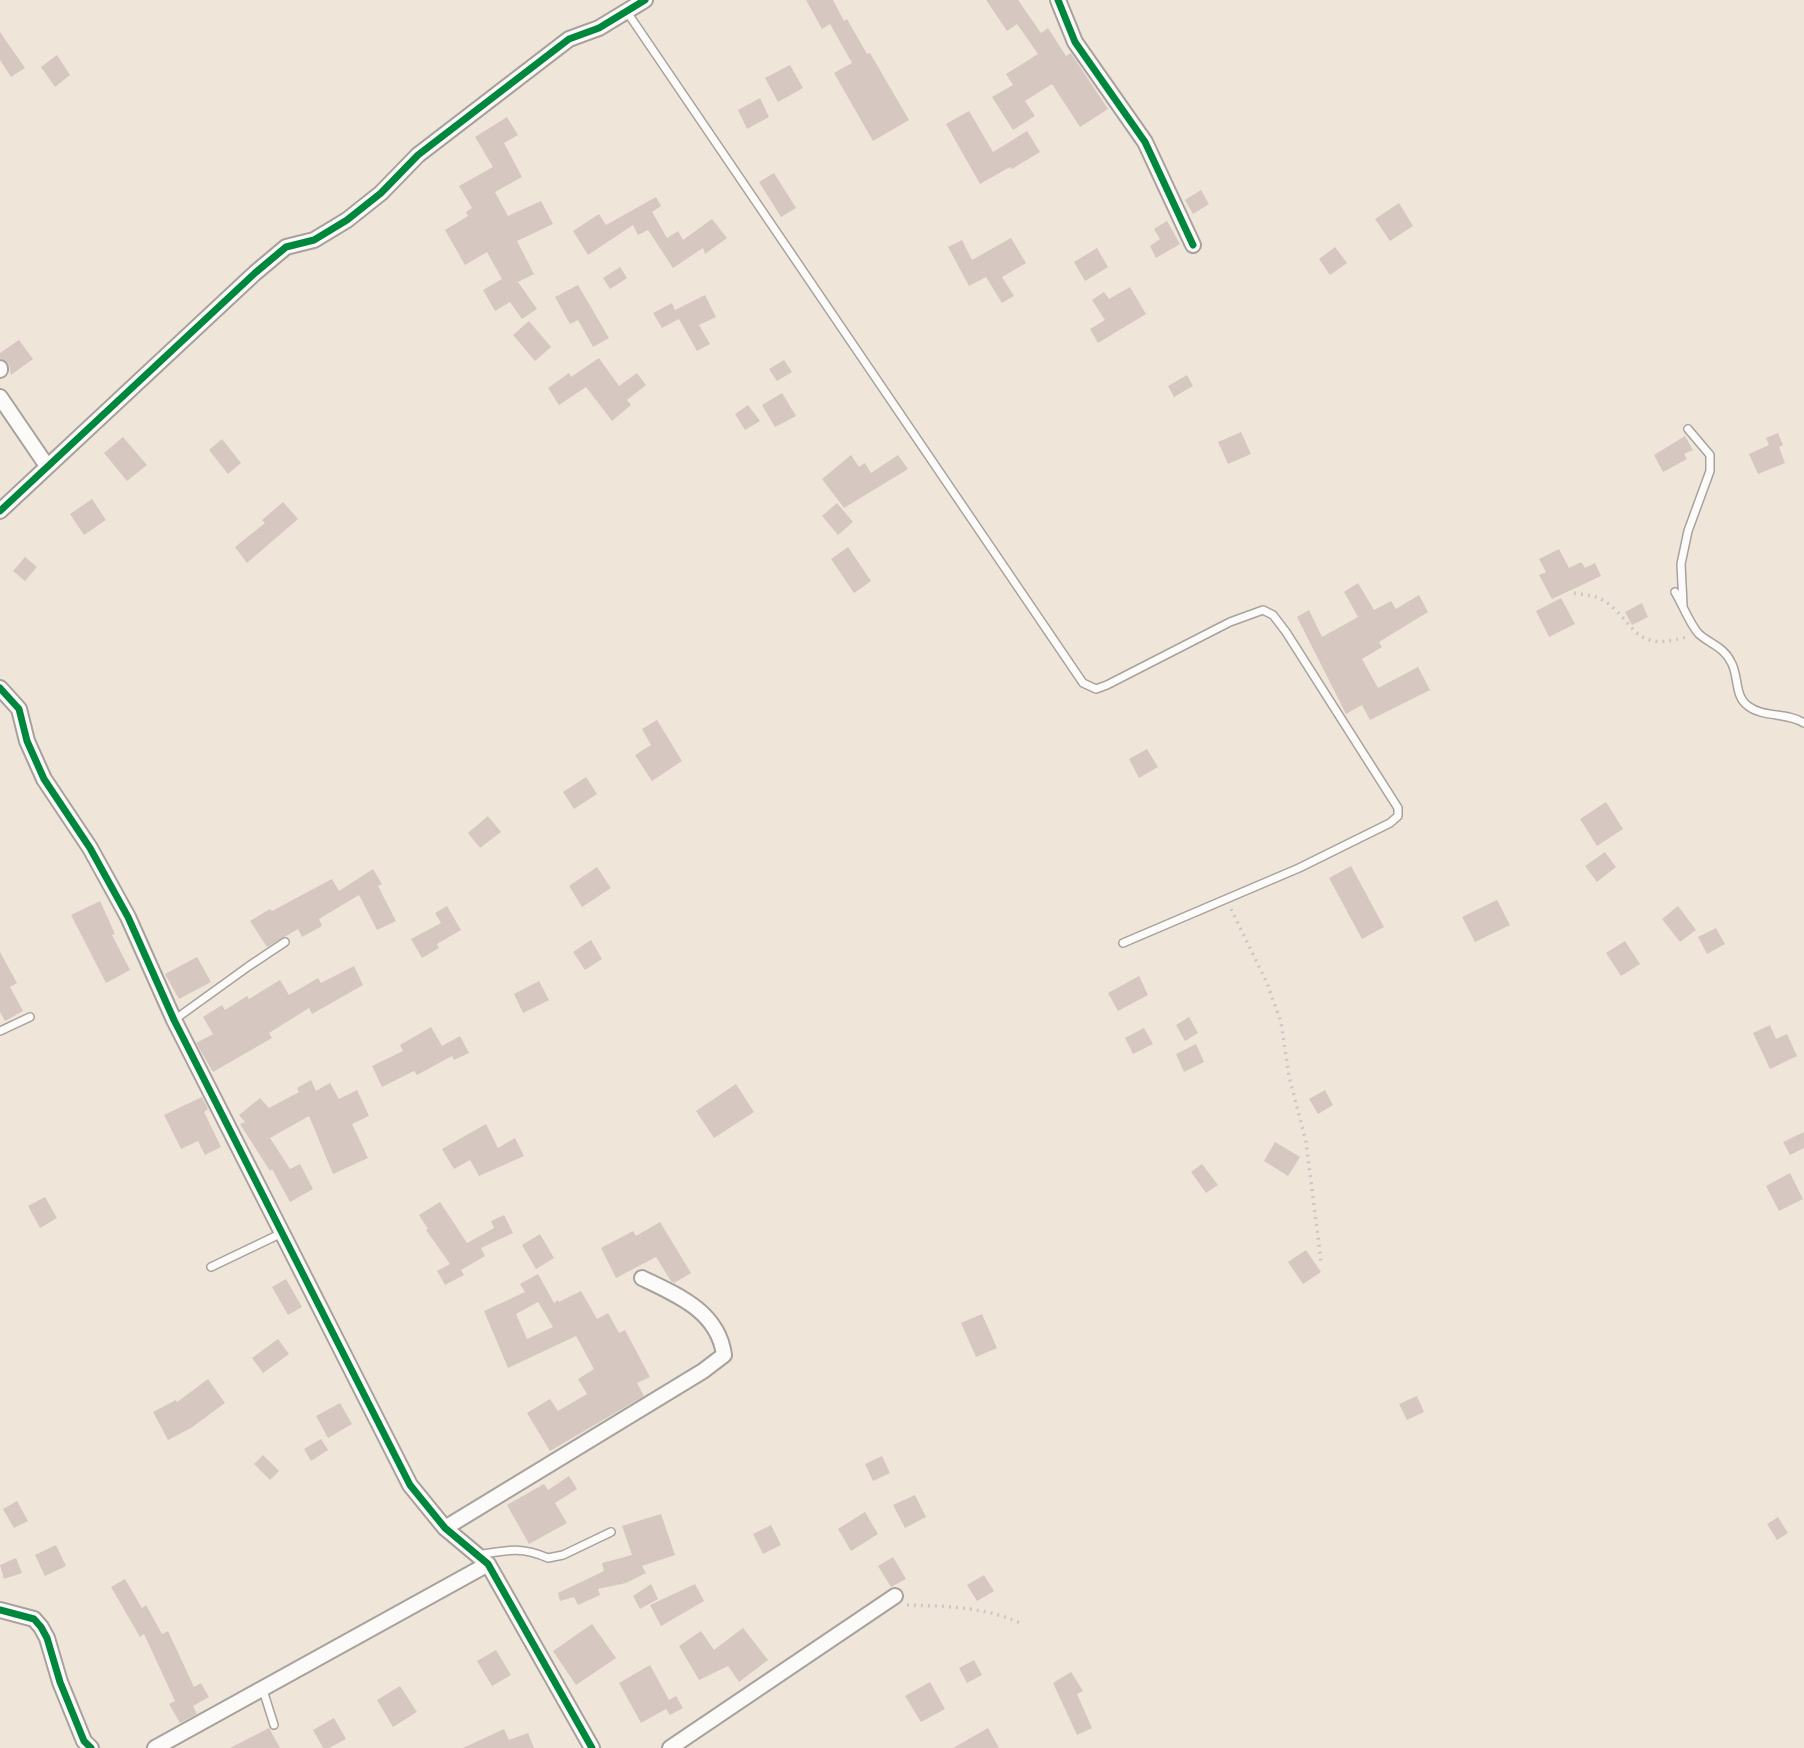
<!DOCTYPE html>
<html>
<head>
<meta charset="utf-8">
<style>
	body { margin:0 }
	canvas { display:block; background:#efe6d9 }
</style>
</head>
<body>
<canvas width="1804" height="1748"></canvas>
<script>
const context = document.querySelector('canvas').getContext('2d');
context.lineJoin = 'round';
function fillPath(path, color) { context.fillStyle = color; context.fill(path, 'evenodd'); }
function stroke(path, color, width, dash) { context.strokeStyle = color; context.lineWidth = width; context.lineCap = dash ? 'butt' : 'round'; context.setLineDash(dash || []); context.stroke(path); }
fillPath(new Path2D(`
	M806,0H833L844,21L847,19L867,54L870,53L909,120L873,141L834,73L852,63L830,24L822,29Z
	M986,0H1018L1041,33L1048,28L1066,56L1071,53L1108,109L1080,127L1052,84L1025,101L1035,116L1013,130L992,97L1013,85L1006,74L1038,54L1017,24L1007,31Z
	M0,32L25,68L11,77L0,60Z
	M57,55L70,75L55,87L41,67Z
	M790,65L803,88L778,102L765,78Z
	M760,98L769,117L747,129L738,110Z
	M969,111L993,152L1027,131L1040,152L1012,169L1010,167L980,184L946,124Z
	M507,117L518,135L504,143L522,177L495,192L508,216L541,201L553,224L517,241L534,274L518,282L537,309L522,319L510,302L495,311L483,290L502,279L487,252L465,265L445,230L468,216L466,212L472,208L459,186L493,167L475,137Z
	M774,173L796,208L781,217L759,182Z
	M1201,190L1209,204L1193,214L1185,200Z
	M656,197L661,206L652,212L667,238L678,231L683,240L712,219L727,238L705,254L703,248L673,268L648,230L638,235L633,225L588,255L573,231L599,214L606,225Z
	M1399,203L1413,226L1390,241L1375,219Z
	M1167,221L1180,244L1156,258L1150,246L1160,239L1154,229Z
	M1011,238L1026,263L1002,277L1014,296L1002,303L986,277L969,286L948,247L962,240L972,260Z
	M1335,247L1347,263L1330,275L1319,259Z
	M1097,248L1108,267L1085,281L1074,262Z
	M620,267L627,278L610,289L603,278Z
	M578,285L609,338L593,347L578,320L570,324L555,297Z
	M1130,287L1146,314L1098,343L1090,329L1105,320L1092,300L1104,292L1109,299Z
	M705,295L716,317L699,325L710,344L697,351L679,319L662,328L653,313L672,303L675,310Z
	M529,321L551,347L535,361L513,335Z
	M19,340L33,359L11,375L9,364L0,358V353Z
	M599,358L619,386L637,373L646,385L627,400L631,405L612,421L586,387L559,405L548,388L569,373L571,377Z
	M784,360L792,372L777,381L769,369Z
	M1187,375L1193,386L1174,397L1168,386Z
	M782,393L796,416L775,427L762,405Z
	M748,405L760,421L745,430L735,414Z
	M1241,432L1251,454L1228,464L1218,442Z
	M1778,433L1783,445L1779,447L1785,463L1758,474L1749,454L1769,445L1766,438Z
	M1685,436L1693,450L1684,454L1687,459L1663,472L1654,455Z
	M123,437L147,465L127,481L104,453Z
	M222,439L241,463L228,474L209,450Z
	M851,455L859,467L865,463L871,473L898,455L908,469L844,508L822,479Z
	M92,499L106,520L84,535L70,514Z
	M283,502L298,519L247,563L235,547L265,523L262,520Z
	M837,503L853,522L838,535L822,516Z
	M848,547L871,581L854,593L831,559Z
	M1559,549L1569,568L1581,562L1585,568L1595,563L1601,576L1552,599L1539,575L1546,572L1539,559Z
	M25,557L37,567L25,581L13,571Z
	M1358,583L1374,610L1391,601L1396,609L1419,595L1428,612L1379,642L1382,647L1362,659L1378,688L1418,667L1430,690L1370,720L1362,705L1346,714L1297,617L1309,610L1322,637L1358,617L1344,592Z
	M1561,598L1575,624L1549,637L1536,611Z
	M1642,603L1648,617L1632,625L1625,612Z
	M657,720L682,761L652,781L635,755L651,745L642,729Z
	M1147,749L1158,767L1139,778L1129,759Z
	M586,777L597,794L574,809L563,792Z
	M1606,802L1623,829L1597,846L1580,819Z
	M488,816L501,832L480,848L468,833Z
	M1605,852L1616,867L1597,882L1585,866Z
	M1351,866L1384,927L1362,939L1329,878Z
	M597,867L611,888L582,907L569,886Z
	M373,869L382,884L378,886L396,921L377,930L359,895L319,919L322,926L302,937L298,929L267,947L250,921L270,909L272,911L332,879L339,891Z
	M1497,900L1510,925L1475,942L1462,917Z
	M100,901L115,934L112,935L130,970L106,983L71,915Z
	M447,906L461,930L437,944L439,948L422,958L411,939L441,923L435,913Z
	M1678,906L1696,930L1680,942L1662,919Z
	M1716,928L1725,944L1707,954L1698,937Z
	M591,940L602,959L585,970L573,952Z
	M1625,941L1640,964L1621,976L1606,953Z
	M0,952L17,983L10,987L23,1011L5,1021L0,1012Z
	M197,957L211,982L179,999L165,974Z
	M354,966L363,985L312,1014L309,1008L269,1033L272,1038L213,1072L196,1043L213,1034L203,1017L222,1005L225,1010L247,996L249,999L280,980L289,995L318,978L321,983Z
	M1139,976L1148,995L1118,1011L1108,993Z
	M539,981L549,1000L523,1013L514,994Z
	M1189,1017L1198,1033L1185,1041L1176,1025Z
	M1770,1025L1776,1039L1787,1034L1797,1056L1770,1069L1753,1033Z
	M431,1027L442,1046L460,1036L469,1053L454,1060L452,1056L417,1075L414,1071L382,1087L372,1066L403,1051L400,1045Z
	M1144,1028L1153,1044L1133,1054L1125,1038Z
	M1196,1044L1204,1062L1184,1072L1176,1054Z
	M311,1080L316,1091L330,1083L339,1099L357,1090L369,1116L352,1124L368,1158L333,1174L309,1116L270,1138L290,1169L300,1164L313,1189L290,1202L272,1169L270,1171L240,1124L245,1122L239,1115L260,1098L269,1108L299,1092L297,1088Z
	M736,1084L754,1112L714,1138L696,1111Z
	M1325,1090L1333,1105L1318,1114L1309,1099Z
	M202,1097L208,1109L204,1112L221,1147L205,1155L198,1141L181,1149L164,1115Z
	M486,1124L498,1148L515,1138L524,1156L479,1176L470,1160L454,1169L442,1149Z
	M1804,1132V1148L1790,1155L1783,1142Z
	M1275,1142L1300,1157L1288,1176L1264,1161Z
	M1202,1164L1218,1185L1206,1193L1191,1172Z
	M1790,1173L1803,1199L1779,1211L1766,1186Z
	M45,1197L57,1218L40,1228L28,1206Z
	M440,1202L467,1243L494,1228L491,1221L504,1215L513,1233L481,1248L485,1256L461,1270L464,1275L445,1285L437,1271L450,1264L426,1230L428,1229L419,1215Z
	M660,1222L691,1273L674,1283L671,1281L656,1257L616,1278L601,1248L633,1231L636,1236Z
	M540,1234L554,1258L536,1269L522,1245Z
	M1306,1250L1321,1272L1303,1284L1288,1262Z
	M538,1274L554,1303L558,1300L559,1302L581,1291L597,1319L608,1313L619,1333L625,1330L650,1377L637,1383L644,1396L550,1451L527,1413L550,1399L558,1411L587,1394L578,1379L594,1369L576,1336L508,1368L484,1311L525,1292L520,1284ZM538,1302L553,1327L527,1339L516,1314Z
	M286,1279L302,1307L288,1315L272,1287Z
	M982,1314L997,1348L976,1357L961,1323Z
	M278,1339L289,1354L263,1373L252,1358Z
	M208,1379L225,1403L191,1428L168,1440L153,1412L176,1400L177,1402Z
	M1417,1396L1424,1412L1407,1420L1399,1404Z
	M340,1403L352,1424L328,1438L316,1416Z
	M321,1439L328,1450L311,1461L304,1449Z
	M263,1455L279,1471L270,1480L254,1464Z
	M882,1456L890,1473L873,1481L865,1464Z
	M569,1476L577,1489L555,1503L567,1523L529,1544L507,1505L544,1484L548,1490Z
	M915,1495L926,1517L905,1528L893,1505Z
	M17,1501L28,1521L14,1528L3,1509Z
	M865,1512L878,1534L851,1551L838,1529Z
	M661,1514L675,1555L642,1566L646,1573L626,1583L598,1589L600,1595L578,1605L574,1597L560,1601L558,1593L604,1571L602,1563L632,1555L622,1526Z
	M1778,1517L1788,1533L1777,1540L1767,1524Z
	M771,1525L781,1545L763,1554L753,1534Z
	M56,1545L66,1566L45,1576L35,1555Z
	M893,1557L906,1579L891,1587L878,1566Z
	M16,1558L22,1573L4,1579L0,1565Z
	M984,1575L994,1591L977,1601L967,1585Z
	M125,1579L142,1608L146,1605L162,1634L168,1631L194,1687L201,1683L209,1697L193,1706L197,1714L180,1723L169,1704L175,1701L144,1634L140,1637L111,1587Z
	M651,1584L658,1599L640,1609L633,1596Z
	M695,1584L704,1601L661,1626L650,1605Z
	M592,1624L616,1658L576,1685L553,1651Z
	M743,1628L768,1660L739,1682L728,1666L699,1680L679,1646L701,1631L714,1650Z
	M496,1650L511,1675L492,1686L477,1661Z
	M974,1660L982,1675L967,1683L959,1668Z
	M650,1665L669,1700L676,1696L683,1708L670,1715L666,1709L641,1723L619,1683Z
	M1071,1672L1083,1691L1077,1694L1092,1728L1077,1735L1053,1683Z
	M930,1682L945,1709L921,1722L905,1696Z
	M400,1686L417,1712L393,1727L377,1700Z
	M334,1718L346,1739L329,1748H323L313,1730Z
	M269,1728L280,1748H230Z
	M988,1728L999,1748H953Z
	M504,1729L509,1740L528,1733L534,1748H463Z`), '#d6c7c0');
const lane = new Path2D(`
	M627,12L1083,683L1096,689L1107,685L1230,622L1263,610L1273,615L1286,632L1398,808V816L1390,823L1299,868L1123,943
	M1675,592C1682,603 1690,625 1699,634C1710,644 1724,647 1731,662C1739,675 1734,696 1748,706C1764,718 1787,712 1804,723
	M1683,605L1681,564L1688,531L1710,471V455L1688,429
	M174,1020L249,966L285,942
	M0,1031L30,1017
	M211,1267L282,1233
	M478,1555C507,1550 521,1546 548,1558L563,1555L611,1532
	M263,1690L274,1725`);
const street = new Path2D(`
	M1058,0L1075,42L1145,142L1193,245
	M0,368V370
	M0,397L47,466
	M0,511L255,273L286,247L314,240L347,220L381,193L418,155L569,39L599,28L645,0
	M0,688L19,709L27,741L44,779L90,848L128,917L174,1020L410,1485L445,1528L488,1564L592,1748
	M445,1528L703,1371L724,1355C718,1311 677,1295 642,1278
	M0,1610L34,1619L41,1627L47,1638L60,1682L84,1741L91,1748
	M155,1748L488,1564
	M670,1748L895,1596`);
stroke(lane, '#a7a29d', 10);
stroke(street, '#a7a29d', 18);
stroke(new Path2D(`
	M1574,593C1582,595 1594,595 1601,599C1636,619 1630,654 1686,637
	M1231,909L1267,983L1281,1022L1289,1076L1306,1142L1321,1261
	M907,1605C944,1606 986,1607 1020,1623`), '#cac8c7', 3.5, [2, 5]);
stroke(lane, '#fdfbf9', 7);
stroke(street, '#fdfbf9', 14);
stroke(new Path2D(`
	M1058,0L1075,42L1145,142L1193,245
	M0,511L255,273L286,247L314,240L347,220L381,193L418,155L569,39L599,28L645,0
	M0,688L19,709L27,741L44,779L90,848L128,917L174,1020L410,1485L445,1528L488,1564L592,1748
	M0,1610L34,1619L41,1627L47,1638L60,1682L84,1741L91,1748`), '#00873e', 7);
</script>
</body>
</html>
